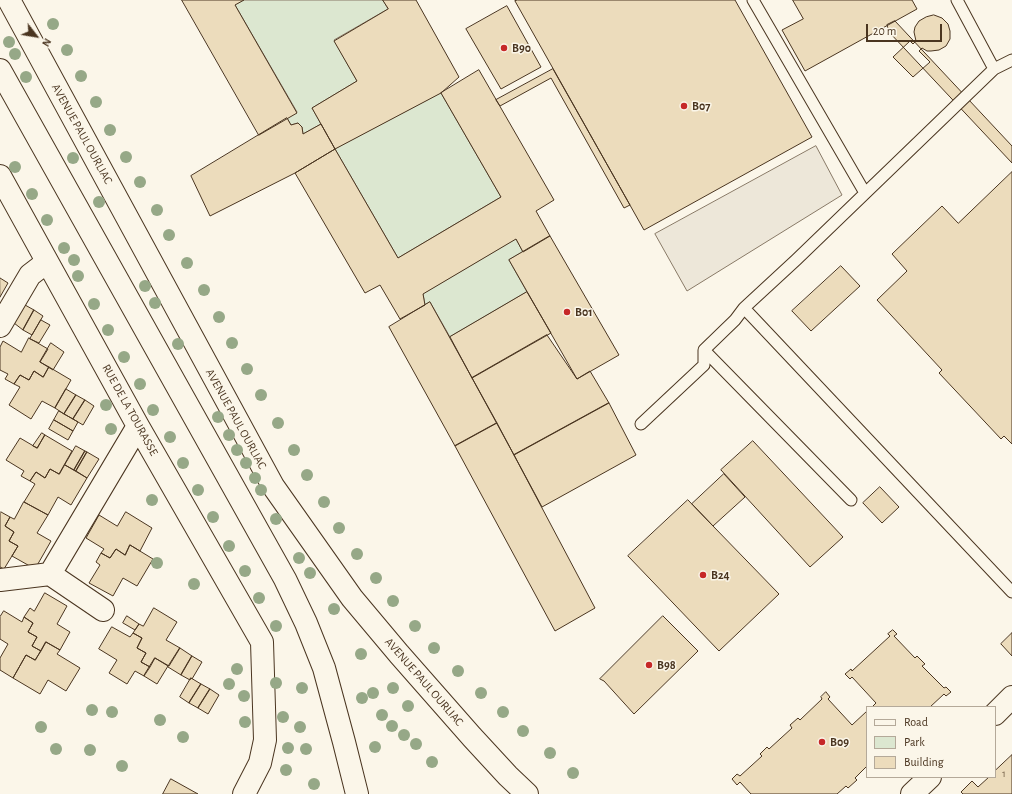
<!DOCTYPE html>
<html>
<head>
<meta charset="utf-8">
<style>
	body { margin:0 }
	#map { position:relative; width:1012px; height:794px; overflow:hidden; background:#fbf6e9; font-family:"Alegreya Sans",sans-serif }
	canvas { display:block }
	.legend { position:absolute; left:866px; top:706px; width:130px; height:72px; box-sizing:border-box; background:#fbf6e9; border:1px solid #b4a999; margin:0; padding:5px 7px; list-style:none; font-size:12px; color:#4a3520 }
	.legend li { display:flex; align-items:center; gap:8px; height:20px }
	.legend b { width:20px; border:1px solid #b4a999 }
	.north { position:absolute; left:16px; top:16px; width:40px; height:40px; -webkit-text-stroke:3px #fbf6e9; paint-order:stroke; rotate:121deg; font-size:11px; font-weight:700; line-height:16px; text-align:center; color:#4a3520 }
	.north::after { content:''; display:block; margin:auto; width:14px; height:18px; background:#4a3520; clip-path:polygon(50% 0,100% 100%,50% 72%,0 100%) }
	.scale { position:absolute; left:866px; top:24px; width:76px; height:18px; box-sizing:border-box; border:2px solid #4a3520; border-top:0; padding-left:5px; font-size:12px; line-height:14px; white-space:nowrap; color:#4a3520; -webkit-text-stroke:3px #fbf6e9; paint-order:stroke }
</style>
</head>
<body>
<div id="map">
<canvas width="1012" height="794"></canvas>
<ul class="legend">
<li><b style="height:5px;background:#fbf6e9"></b>Road</li>
<li><b style="height:11px;background:#dce7d0"></b>Park</li>
<li><b style="height:11px;background:#ecdcbc"></b>Building</li>
</ul>
<div class="north">N</div>
<div class="scale">20 m</div>
</div>
<script>
const context = document.querySelector('canvas').getContext('2d');
context.lineJoin = 'round';
function fillPath(path, color) { context.fillStyle = color; context.fill(path, 'evenodd'); }
function stroke(path, color, width, dash) { context.strokeStyle = color; context.lineWidth = width; context.lineCap = dash ? 'butt' : 'round'; context.setLineDash(dash || []); context.stroke(path); }
function label(font, color, halo, rows, align = 'center') {
  context.font = font + ' "Alegreya Sans",sans-serif'; context.lineWidth = 3; context.setLineDash([]); context.textBaseline = 'middle'; context.strokeStyle = halo; context.fillStyle = color; for (const [text, x, y, turn = 0] of rows) {
    context.save(); context.translate(x, y); context.rotate((+turn || 0) * Math.PI / 180); context.textAlign = isNaN(turn) ? turn : align; if (halo) context.strokeText(text, 0, 0); context.fillText(text, 0, 0); context.restore();
  }
}
const green = new Path2D(`
	M244,0H383L388,9L334,40L357,81L312,108L321,124L303,134L302,127L298,123L291,125L287,118L297,112L235,5Z
	M441,93L501,197L398,258L335,149Z
	M516,239L523,252L509,260L527,292L450,337L430,302L425,305L423,294Z`);
fillPath(green, '#dce7d0');
stroke(green, '#887966', 1);
const parking = new Path2D(`
	M816,146L842,195L687,291L655,234Z`);
fillPath(parking, '#ede7d9');
stroke(parking, '#887966', 1);
const building = new Path2D(`
	M182,0H244L235,5L297,113L259,135Z
	M383,0H416L459,77L441,93L335,149L312,108L357,81L334,41L388,9Z
	M518,0H735L812,137L644,230L515,1Z
	M793,0H912L917,9L805,71L782,30L803,19Z
	M507,6L541,67L501,89L466,29Z
	M934,15L942,18L948,24L950,31V39L946,46L939,50L931,51H927L922,48L919,51L930,62L913,77L893,57L910,41L913,44L916,41L914,32L915,27L919,21L926,17Z
	M895,21L1012,146V163L889,32L887,25Z
	M553,69L630,205L624,208L551,78L500,106L496,100Z
	M479,70L554,200L536,211L550,236L523,252L516,239L423,294L425,305L400,319L380,285L365,293L295,173L335,149L398,258L501,197L441,93Z
	M287,118L291,125L298,123L302,127L303,134L321,124L335,149L295,173L210,216L191,176Z
	M1012,172V444L1004,436L1001,439L939,373L942,370L877,300L907,271L892,254L942,206L958,223Z
	M550,236L619,355L577,379L509,260Z
	M841,266L860,286L811,331L792,311Z
	M0,278L8,283L0,297Z
	M527,292L551,333L472,378L450,337Z
	M430,302L497,423L455,446L389,327Z
	M25,305L34,310L23,330L14,323Z
	M34,310L43,316L32,335L23,330Z
	M41,320L50,325L39,343L30,339Z
	M547,335L577,379L590,371L609,403L514,455L472,378Z
	M29,338L48,349L40,362L49,367L43,377L34,371L29,380L20,375L14,384L5,379L8,374L0,370V347L3,341L21,352Z
	M51,343L64,352L53,370L40,362Z
	M49,367L71,380L55,408L42,401L31,419L9,405L20,387L14,384L20,375L29,380L34,371L43,377Z
	M66,389L76,395L64,414L55,408Z
	M76,395L85,400L73,419L64,414Z
	M85,400L94,406L83,425L73,419Z
	M609,403L636,455L542,507L514,455Z
	M59,411L78,422L73,431L54,420Z
	M54,420L73,431L68,440L49,429Z
	M497,423L595,608L555,631L455,446Z
	M42,433L45,435L37,448L33,446Z
	M45,435L72,451L59,474L50,469L45,478L36,472L30,481L21,476L24,471L6,460L20,438L37,448Z
	M753,441L843,537L810,567L721,470Z
	M76,446L85,451L74,470L65,465Z
	M85,451L87,452L76,471L74,470Z
	M87,452L99,459L87,478L76,471Z
	M65,465L87,478L71,505L58,497L48,515L24,502L35,484L30,481L36,472L45,478L50,469L59,474Z
	M724,474L745,497L713,526L692,504Z
	M880,487L899,507L882,523L863,503Z
	M688,500L713,526L779,594L719,651L628,556Z
	M24,502L48,515L37,533L51,541L35,569L12,556L18,546L9,541L14,532L5,526L10,517L14,519Z
	M1,512L10,517L5,526L14,532L9,541L18,546L4,569L0,567V513Z
	M126,512L152,528L140,551L130,545L125,555L116,549L110,558L101,553L104,549L86,538L99,515L117,526Z
	M130,545L153,559L137,586L123,578L113,596L89,583L100,565L96,562L101,553L110,558L116,549L125,555Z
	M45,593L67,606L57,624L70,632L60,650L46,642L41,651L32,646L37,637L28,632L33,623L24,617L30,608L34,611Z
	M154,608L177,622L166,640L180,648L169,666L155,658L150,667L141,662L146,653L137,648L142,638L133,633L139,624L143,626Z
	M4,611L22,622L24,617L33,623L28,632L37,637L32,646L41,651L35,660L26,655L13,678L0,670V658L8,644L0,639V617Z
	M127,616L139,624L135,630L123,623Z
	M663,616L698,651L634,714L604,681L600,679Z
	M112,627L130,637L133,633L142,638L137,648L146,653L141,662L150,667L144,676L135,671L127,684L109,673L117,660L99,649Z
	M893,630L897,634L894,636L915,658L917,656L925,664L922,666L944,688L946,687L951,692L946,696L944,694L930,707H872L876,703L852,677L850,679L845,674L851,669L852,671L890,636L888,634Z
	M1012,633V656L1001,644Z
	M46,642L60,650L57,654L80,668L66,691L48,680L40,694L13,678L26,655L35,660Z
	M180,648L192,656L181,675L168,667Z
	M192,656L202,662L192,679L191,678L190,680L181,675Z
	M155,658L168,666L157,684L144,676Z
	M191,678L201,684L189,703L180,697Z
	M201,684L210,689L198,708L189,703Z
	M210,689L219,695L208,714L198,708Z
	M826,692L830,697L828,699L852,725L867,711V766L855,778L857,780L848,788L846,786L837,794H751L740,782L737,785L732,779L737,774L740,776L762,756L760,754L767,747L769,749L792,728L790,725L798,718L800,720L822,699L821,697Z
	M1012,755V794H963L961,792L972,781L978,787L989,777H995V771Z
	M171,779L198,794H163Z`);
fillPath(building, '#ecdcbc');
stroke(building, '#4a3520', 1);
const lane = new Path2D(`
	M753,0L865,193
	M957,0L994,69L796,260L744,308L1012,592
	M994,69L1012,60
	M704,350L851,500
	M641,424L704,365V350L735,320L744,308`);
const street = new Path2D(`
	M0,176L138,426L262,642L265,740L260,763L244,794
	M0,326L30,275L47,262
	M50,574L138,426
	M0,580L50,574L103,610
	M995,714L1012,697
	M912,794L930,777`);
const secondary = new Path2D(`
	M9,0L273,486L352,598L399,654L472,737L508,776L527,794
	M0,70L285,579L306,623L324,668L344,742L357,794`);
stroke(lane, '#4a3520', 13);
stroke(street, '#4a3520', 24);
stroke(secondary, '#4a3520', 24);
stroke(lane, '#fbf6e9', 11);
stroke(street, '#fbf6e9', 22);
stroke(secondary, '#fbf6e9', 22);
context.fillStyle = '#96a887';
for (const [x, y] of [
	[53,24],
	[9,42],
	[67,50],
	[15,54],
	[81,76],
	[26,77],
	[96,102],
	[110,130],
	[126,157],
	[73,158],
	[15,167],
	[140,182],
	[32,194],
	[99,202],
	[157,210],
	[47,220],
	[169,235],
	[64,248],
	[74,260],
	[187,263],
	[78,276],
	[145,286],
	[204,290],
	[155,303],
	[94,304],
	[219,317],
	[108,330],
	[232,343],
	[178,344],
	[124,357],
	[247,369],
	[140,384],
	[261,395],
	[106,405],
	[153,410],
	[218,417],
	[278,423],
	[111,429],
	[229,435],
	[170,437],
	[237,450],
	[294,450],
	[183,463],
	[246,463],
	[307,475],
	[255,478],
	[198,490],
	[261,490],
	[152,500],
	[324,502],
	[213,517],
	[276,519],
	[339,528],
	[229,546],
	[357,554],
	[299,558],
	[157,563],
	[245,571],
	[310,573],
	[376,578],
	[194,584],
	[259,598],
	[393,601],
	[334,609],
	[276,626],
	[415,626],
	[434,648],
	[361,654],
	[237,669],
	[458,671],
	[276,683],
	[229,684],
	[302,688],
	[393,688],
	[373,693],
	[481,693],
	[244,696],
	[362,698],
	[408,706],
	[92,710],
	[112,712],
	[503,712],
	[382,715],
	[283,717],
	[160,720],
	[245,722],
	[392,726],
	[41,727],
	[300,727],
	[523,731],
	[404,735],
	[183,737],
	[416,744],
	[375,747],
	[288,748],
	[56,749],
	[306,749],
	[90,750],
	[550,753],
	[432,762],
	[122,766],
	[286,770],
	[573,773],
	[314,784]
]) { context.beginPath(); context.arc(x, y, 6, 0, 2 * Math.PI); context.fill(); }
for (const [x, y, r, color] of [
	[504,48,4,"#c62828"],
	[684,106,4,"#c62828"],
	[567,312,4,"#c62828"],
	[703,575,4,"#c62828"],
	[649,665,4,"#c62828"],
	[822,742,4,"#c62828"]
]) { const dot = new Path2D(); dot.arc(x, y, r, 0, 2 * Math.PI); context.fillStyle = color; context.fill(dot); stroke(dot, '#fbf6e9', 1.5); }
label('10px', '#725f47', null, [
	["1",1004,774]
]);
label('bold 12px', '#4a3520', '#fbf6e9', [
	["B90",512,48],
	["B07",692,106],
	["B01",575,312],
	["B24",711,575],
	["B98",657,665],
	["B09",830,742]
], 'left');
label('12px', '#4a3520', '#fbf6e9', [
	["AVENUE PAUL OURLIAC",82,134,61],
	["RUE DE LA TOURASSE",130,410,61],
	["AVENUE PAUL OURLIAC",236,419,61],
	["AVENUE PAUL OURLIAC",424,682,49]
]);
</script>
</body>
</html>
